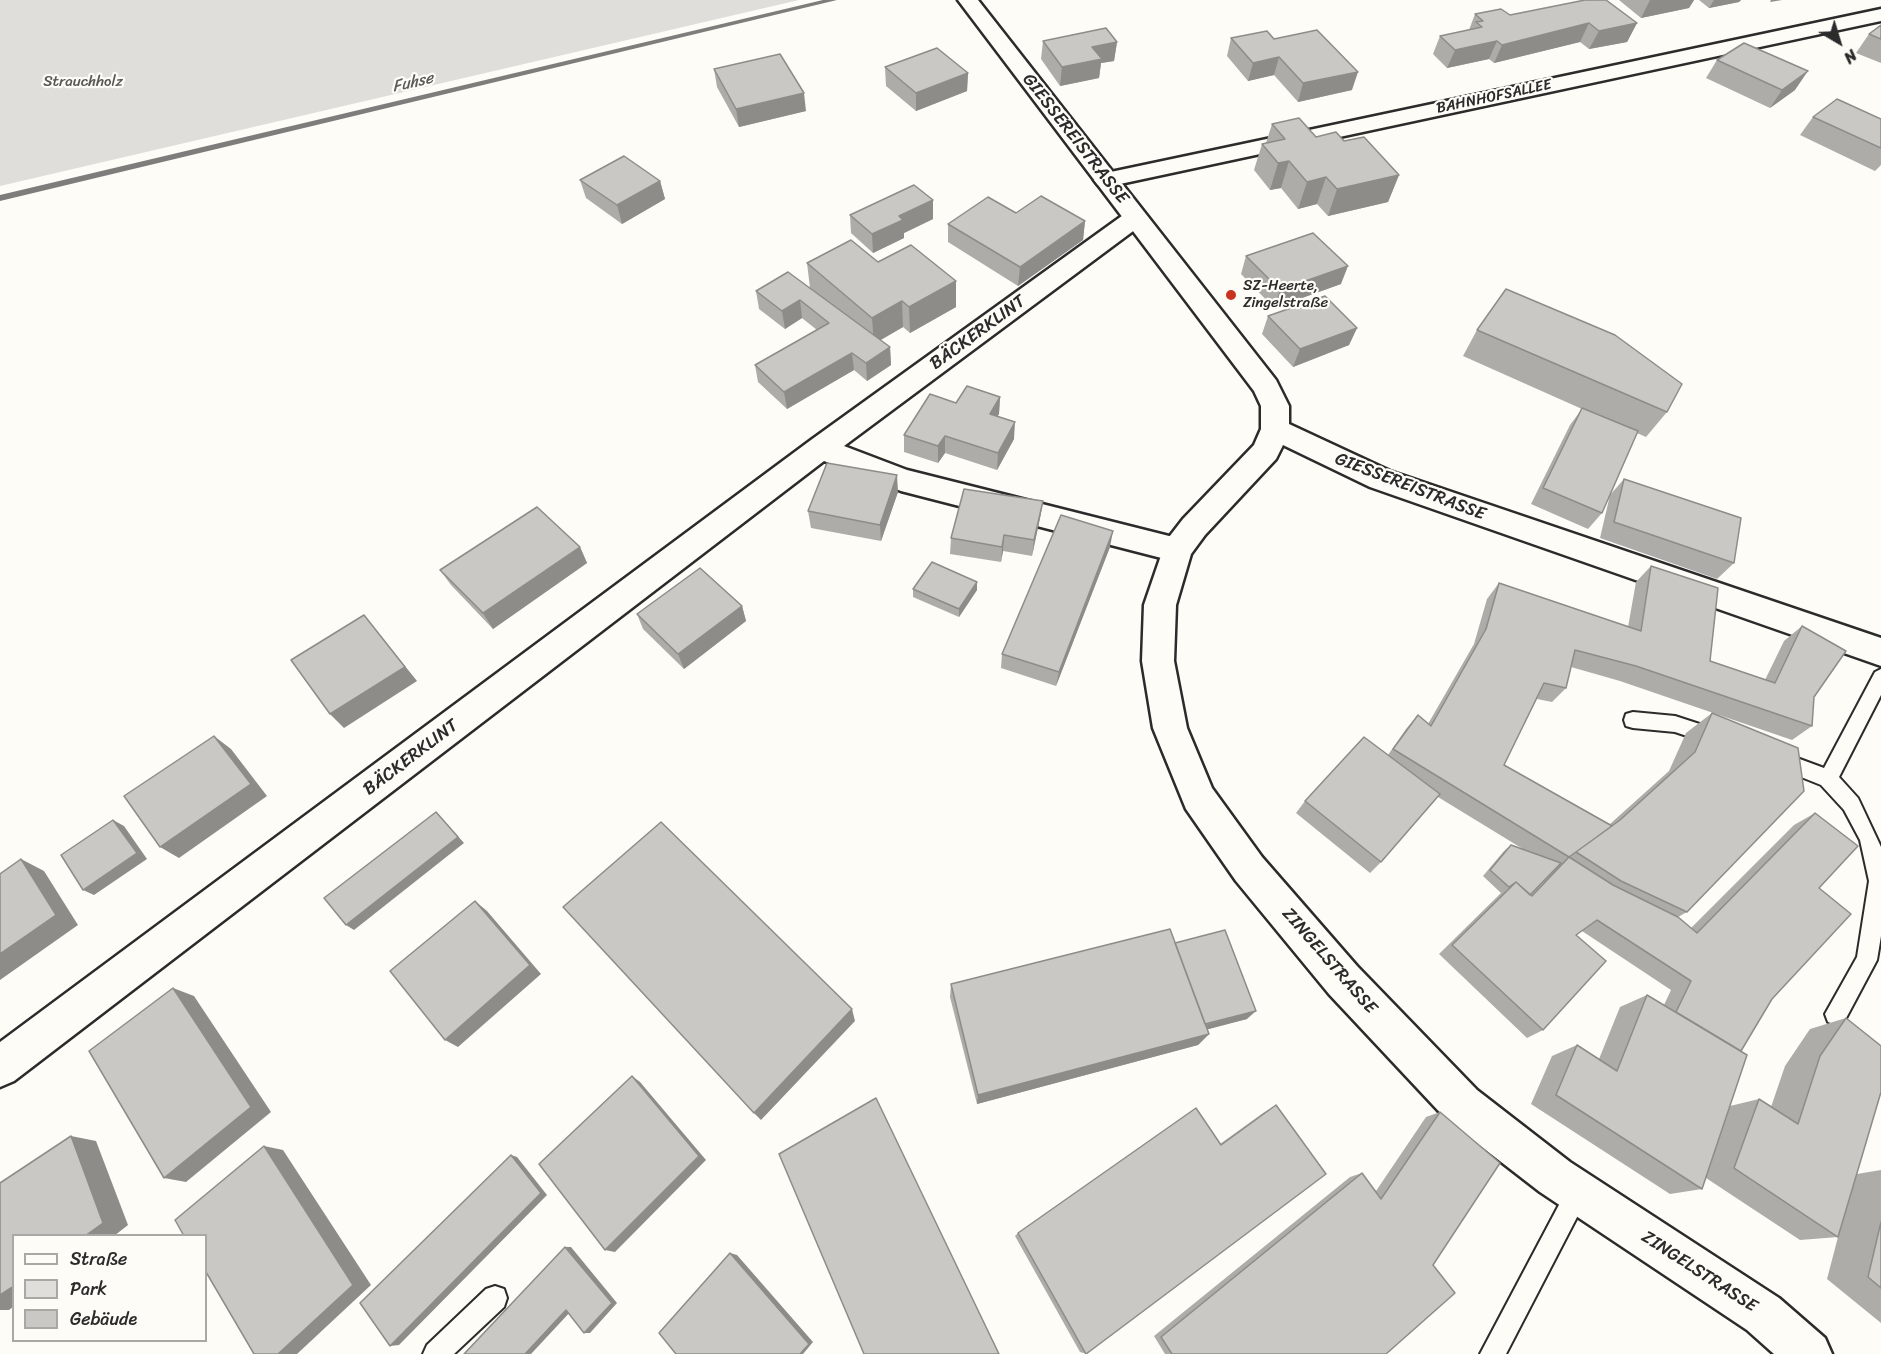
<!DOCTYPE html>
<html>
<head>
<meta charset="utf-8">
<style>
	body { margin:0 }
	#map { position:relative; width:1881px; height:1354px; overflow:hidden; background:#fdfcf7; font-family:Sriracha,sans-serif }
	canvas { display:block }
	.legend { position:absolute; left:12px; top:1234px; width:195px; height:108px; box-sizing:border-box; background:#fdfcf7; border:2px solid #a9a8a5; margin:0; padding:8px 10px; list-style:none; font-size:18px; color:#2b2b2b }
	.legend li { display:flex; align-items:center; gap:12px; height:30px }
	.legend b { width:30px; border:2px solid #a9a8a5 }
	.north { position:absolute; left:1809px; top:12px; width:60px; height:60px; -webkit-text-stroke:4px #fdfcf7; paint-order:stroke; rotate:142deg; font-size:16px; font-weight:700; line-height:24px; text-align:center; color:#2b2b2b }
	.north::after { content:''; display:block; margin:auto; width:21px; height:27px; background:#2b2b2b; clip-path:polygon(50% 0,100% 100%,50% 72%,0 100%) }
</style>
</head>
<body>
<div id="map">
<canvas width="1881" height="1354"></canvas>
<ul class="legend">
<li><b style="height:8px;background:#fdfcf7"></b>Straße</li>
<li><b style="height:16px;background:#dfdeda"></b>Park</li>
<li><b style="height:16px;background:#c9c8c4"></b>Gebäude</li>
</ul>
<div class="north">N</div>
</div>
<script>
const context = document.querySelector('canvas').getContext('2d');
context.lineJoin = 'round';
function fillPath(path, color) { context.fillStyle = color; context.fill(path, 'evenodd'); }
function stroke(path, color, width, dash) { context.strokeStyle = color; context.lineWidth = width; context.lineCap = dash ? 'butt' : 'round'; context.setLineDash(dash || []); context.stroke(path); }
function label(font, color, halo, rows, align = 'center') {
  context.font = font + ' Sriracha,sans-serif'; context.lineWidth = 4.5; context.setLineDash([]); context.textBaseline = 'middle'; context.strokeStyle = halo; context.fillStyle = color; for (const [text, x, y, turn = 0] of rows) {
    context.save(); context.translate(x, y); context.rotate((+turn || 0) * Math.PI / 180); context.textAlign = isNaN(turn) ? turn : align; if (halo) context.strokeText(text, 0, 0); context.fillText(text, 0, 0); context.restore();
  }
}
fillPath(new Path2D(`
	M0,0H799L0,186Z`), '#dfdeda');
fillPath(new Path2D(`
	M823,0H837L0,201V195Z`), '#7e7d7b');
const lane = new Path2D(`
	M1881,669V695L1839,777L1858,798L1881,847V936L1877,960L1844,1022L1836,1025L1828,1022L1825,1014L1857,957L1869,881L1860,840L1844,810L1821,785L1771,765L1769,759L1771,753L1778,751L1824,768L1875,672Z
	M1633,712L1675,716L1721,731L1723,737L1721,743L1714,745L1675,732L1633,728L1626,726L1624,720L1626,714Z
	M1578,1180L1586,1184L1590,1192L1506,1354H1480L1570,1184Z
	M495,1286L504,1289L507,1298L504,1307L454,1354H423L427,1345L486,1289Z`);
const street = new Path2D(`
	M1881,9V21L1106,187L1098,185L1094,180L1098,175L1106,173Z
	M1135,210L1144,213L1147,218L1144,223L844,446L907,470L1177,538L1188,541L1192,550L1188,559L1177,562L901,491L824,461L14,1081L0,1087V1042L811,440L1126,213Z`);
const secondary = new Path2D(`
	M958,0H978L1276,380L1289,406V424L1390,471L1881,638V666L1370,487L1283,445L1276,459L1205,535L1191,554L1176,605L1174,661L1187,728L1212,788L1262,857L1357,966L1477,1090L1570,1162L1779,1298L1825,1338L1832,1354H1774L1747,1330L1540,1192L1447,1120L1329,994L1236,881L1186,809L1153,728L1142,661L1144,605L1166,541L1183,519L1254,445L1261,429V406L1254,391Z`);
stroke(lane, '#2b2b2b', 4);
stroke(street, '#2b2b2b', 5);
stroke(secondary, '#2b2b2b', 5);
fillPath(lane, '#fdfcf7');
fillPath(street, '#fdfcf7');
fillPath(secondary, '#fdfcf7');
fillPath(new Path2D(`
	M1619,0H1694L1689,8L1641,18Z
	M1699,0H1741L1739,2L1709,8Z
	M1475,14L1510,15L1637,23L1627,42L1589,49L1580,42L1494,63L1489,59L1447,68L1433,54L1440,36L1469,30Z
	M1881,25V63L1856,53L1869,34Z
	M1231,38L1274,39L1352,90L1298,102L1274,75L1248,81L1227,56Z
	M1043,41L1117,42L1114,61L1101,63L1099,78L1060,86L1041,59Z
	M1717,60L1795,90L1770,108L1706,78Z
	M885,67L968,73L967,91L916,111L886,86Z
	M714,69L806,111L739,127L717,87Z
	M1813,117L1881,119V165L1875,171L1800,135Z
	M1272,124L1316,137L1344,141L1399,175L1388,202L1328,216L1317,204L1298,209L1281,188L1270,190L1254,170L1262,144L1266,143Z
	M580,180L660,181L665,199L622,224L586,198Z
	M1016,213L1085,221L1083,240L1018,286L948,242V224Z
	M850,215L933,219L904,233V238L873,253L851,233Z
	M1246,256L1341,284L1274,308L1241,274Z
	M878,262L956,281V307L910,333L903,327L880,340L890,347L891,365L867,381L854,370L787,409L758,382L755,365L817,330L802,318L785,329L759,309L756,291L810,288L807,263Z
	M1268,316L1357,328L1349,345L1293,367L1262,334Z
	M1477,330L1667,412L1646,437L1637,433L1602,513L1588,529L1531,504L1570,425L1582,409L1463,356Z
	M1000,397L999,414L997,416L1014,439L997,470L945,453L938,463L904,452V435L956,403Z
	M1624,479L1734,563L1717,579L1600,538L1610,495Z
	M898,492L881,541L811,528L808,511Z
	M1043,501L1040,518L1032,556L1003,551L1001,562L950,554L951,538Z
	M580,547L587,563L493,629L451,585L440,570Z
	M1110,547L1056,686L1001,668L1002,654Z
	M1651,566L1710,661L1765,680L1784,641L1802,626L1814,697L1812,726L1792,740L1620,681L1571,667L1566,688L1552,702L1537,699L1504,765L1610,824L1669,771L1686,733L1712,713L1687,912L1678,917L1691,928L1794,825L1815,813L1819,888L1772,999L1741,1051L1730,1106L1759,1099L1771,1107L1785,1066L1810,1029L1846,1018L1857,1174L1881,1170V1323L1827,1279L1838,1237L1800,1240L1706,1178L1702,1189L1670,1194L1531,1104L1552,1056L1577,1045L1599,1059L1620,1007L1647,995L1664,1005L1671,990L1582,931L1576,935L1543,1030L1527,1038L1439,954L1501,893L1483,876L1504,851L1511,845L1523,849L1438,797L1381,862L1370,873L1296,813L1305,801L1388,755L1406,729L1418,715L1428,724L1474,644L1487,599L1499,583L1628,627L1636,582Z
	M913,589L977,590L959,617L913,597Z
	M742,606L746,621L684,669L643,629L637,614Z
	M1175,943L1247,1019L1207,1029L1209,1034L1198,1045L977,1104L950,997L951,984Z
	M1276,1105L1087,1354L1080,1352L1015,1236L1018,1233L1220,1144L1263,1113Z
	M1440,1112L1433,1265L1386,1354H1165L1154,1336L1350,1177L1362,1173L1376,1191L1426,1117Z`), '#adaca9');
fillPath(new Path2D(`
	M1650,0H1694L1689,8L1641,18Z
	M1714,0H1741L1739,2L1709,8Z
	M1771,0H1782L1770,2Z
	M1589,23L1580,42L1494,63L1502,45Z
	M1637,23L1627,42L1589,49L1599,31Z
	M1497,41L1489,59L1447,68L1455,50Z
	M1117,42L1114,61L1101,63L1099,78L1060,86L1062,67L1092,47Z
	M1279,57L1274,75L1248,81L1253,63Z
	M1808,71L1795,90L1770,108L1782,90Z
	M1358,72L1352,90L1298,102L1303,83Z
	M968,73L967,91L916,111V93Z
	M804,93L806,111L739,127L736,109Z
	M1289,161L1281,188L1270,190L1278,163Z
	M1399,175L1388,202L1328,216L1337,189Z
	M1326,177L1317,204L1298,209L1307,182Z
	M660,181L665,199L622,224L617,205Z
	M933,200V219L904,233V238L873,253L872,234L899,216Z
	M1085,221L1083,240L1018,286L1020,267Z
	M1348,266L1341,284L1274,308L1280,290Z
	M956,281V307L910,333L909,307Z
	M800,300L802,318L785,329L782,311Z
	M902,301L903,327L874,344L872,318Z
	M1357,328L1349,345L1293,367L1300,349Z
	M890,347L891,365L867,381L866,363Z
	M852,353L854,370L787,409L784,392Z
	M1000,397L999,414L989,431L990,414Z
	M1015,422L1014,439L997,470L998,453Z
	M945,436V453L938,463V446Z
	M897,475L898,492L881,541L880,525Z
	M1043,501L1040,518L1032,556L1034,540Z
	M1113,531L1110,547L1056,686L1059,672Z
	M1004,535L1003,551L1001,562L1002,547Z
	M580,547L587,563L493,629L483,613Z
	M977,582V590L959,617V609Z
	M742,606L746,621L684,669L678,654Z
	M364,615L417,681L344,728L330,714Z
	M214,736L231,749L267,796L179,858L160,847Z
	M436,812L464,843L354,930L346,925Z
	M113,820L124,826L147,859L94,895L83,890Z
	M21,859L44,871L78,925L0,980V954Z
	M475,901L487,911L541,974L458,1047L445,1040Z
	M173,988L194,996L271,1112L186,1182L164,1178Z
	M852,1009L855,1021L761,1120L754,1113Z
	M1256,1011L1247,1019L1194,1033L1201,1026Z
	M1209,1034L1198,1045L977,1104L978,1095Z
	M632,1076L640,1082L706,1160L615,1252L605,1250Z
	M71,1136L96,1141L128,1225L114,1236H85Z
	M264,1146L283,1150L371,1285L297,1354H278Z
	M511,1155L517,1157L547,1195L399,1345L390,1346Z
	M565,1247H571L617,1303L590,1333H584Z
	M730,1253L737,1255L813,1342L803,1354H800Z
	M14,1286V1306L9,1310H0V1295Z
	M566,1310H572L531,1354H525Z`), '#8d8c89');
const building = new Path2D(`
	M1585,0H1606L1637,23L1599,31L1589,23L1502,45L1497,41L1455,50L1440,36L1482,27L1476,22L1483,21L1475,14L1501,9L1510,15Z
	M1881,25V39L1869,34Z
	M1106,28L1117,42L1092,47L1102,59L1062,67L1043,41Z
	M1317,30L1358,72L1303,83L1279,57L1253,63L1231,38L1267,31L1274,39Z
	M1744,43L1808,71L1782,90L1717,60Z
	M937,48L968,73L916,93L885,67Z
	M780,54L804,93L736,109L714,69Z
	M1837,99L1881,119V148L1813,117Z
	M1299,118L1316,137L1336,132L1344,141L1364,137L1399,175L1337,189L1326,177L1307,182L1289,161L1278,163L1262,144L1285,139L1272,124Z
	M624,156L660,181L617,205L580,180Z
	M914,185L933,200L899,216L903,220L872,234L850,215Z
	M1041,196L1085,221L1020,267L948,224L988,197L1016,213Z
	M1313,233L1348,266L1280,290L1246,256Z
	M851,240L878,262L911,245L956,281L909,307L902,301L872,318L807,263Z
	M788,272L890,347L866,363L852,353L784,392L755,365L829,323L800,300L782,311L756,291Z
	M1506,289L1615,335L1682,384L1667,412L1477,330Z
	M1325,296L1357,328L1300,349L1268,316Z
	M967,386L1000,397L990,414L1015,422L998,453L945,436L938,446L904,435L930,394L956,403Z
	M1582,408L1638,431L1602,513L1543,488Z
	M827,463L897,475L880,525L808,511Z
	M1624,479L1741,518L1734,563L1614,522Z
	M964,489L1043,501L1034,540L1004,535L1002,547L951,538Z
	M537,507L580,547L483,613L440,570Z
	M1061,515L1113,531L1059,672L1002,654Z
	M932,562L977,582L959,609L913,589Z
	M1651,566L1718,588L1710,661L1775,683L1802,626L1846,651L1814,697L1812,726L1636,666L1575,650L1566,688L1544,683L1504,765L1612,826L1569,857L1393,749L1418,715L1431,726L1486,629L1499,583L1641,631Z
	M700,568L742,606L678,654L637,614Z
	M364,615L405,667L330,714L291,660Z
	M1712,713L1798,748L1804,791L1687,912L1621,881L1576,852L1620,820L1695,752Z
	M214,736L251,784L160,847L124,796Z
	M1364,737L1440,794L1381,862L1305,801Z
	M436,812L458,837L346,925L324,898Z
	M1815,813L1858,846L1819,888L1851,914L1772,999L1741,1051L1676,1012L1691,981L1597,920L1576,935L1606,961L1543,1030L1452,945L1516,882L1532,896L1569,857L1613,885L1678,917L1697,933Z
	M113,820L137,853L83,890L61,855Z
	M661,822L852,1009L754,1113L563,907Z
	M1511,845L1561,863L1530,895L1516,882L1509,887L1490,870Z
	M21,859L56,915L0,954V874Z
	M475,901L530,965L445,1040L390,971Z
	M1170,929L1209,1034L978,1095L951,984Z
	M1225,930L1256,1011L1205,1024L1175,943Z
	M173,988L251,1107L164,1178L89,1051Z
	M1647,995L1747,1055L1702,1189L1556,1095L1577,1045L1617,1071Z
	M1846,1018L1881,1046V1092L1838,1237L1734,1168L1759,1099L1798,1124L1820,1056Z
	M632,1076L699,1156L605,1250L539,1164Z
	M876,1098L999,1354H864L779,1154Z
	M1276,1105L1326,1174L1086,1354L1018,1233L1196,1108L1221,1145Z
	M1440,1112L1500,1163L1433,1265L1455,1293L1386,1354H1172L1161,1337L1362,1173L1381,1199Z
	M71,1136L103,1223L85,1236H14V1286L0,1295V1183Z
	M264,1146L353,1285L278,1354H254L206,1272V1236H184L175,1220Z
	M511,1155L541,1193L390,1346L360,1303Z
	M1881,1222V1288L1868,1277Z
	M565,1247L612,1303L584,1333L566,1310L525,1354H464Z
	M730,1253L809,1344L800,1354H676L659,1333Z`);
fillPath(building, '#c9c8c4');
stroke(building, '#8d8c89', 1.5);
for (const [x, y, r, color] of [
	[1231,295,6,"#c8321e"]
]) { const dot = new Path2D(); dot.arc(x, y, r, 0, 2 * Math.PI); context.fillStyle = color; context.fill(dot); stroke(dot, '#fdfcf7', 2); }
label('15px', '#585857', '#fdfcf7', [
	["Strauchholz",83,82]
]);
label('15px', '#2b2b2b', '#fdfcf7', [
	["BAHNHOFSALLEE",1494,97,-12]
]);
label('15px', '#2b2b2b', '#fdfcf7', [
	["SZ-Heerte,",1243,286],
	["Zingelstraße",1243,303]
], 'left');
label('italic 16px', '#5b5b5a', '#fdfcf7', [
	["Fuhse",413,83,-13]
]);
label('18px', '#2b2b2b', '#fdfcf7', [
	["GIESSEREISTRASSE",1075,139,52],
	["BÄCKERKLINT",978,333,-36],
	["GIESSEREISTRASSE",1410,487,21],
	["BÄCKERKLINT",411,758,-37],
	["ZINGELSTRASSE",1329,961,49],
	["ZINGELSTRASSE",1699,1272,33]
]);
</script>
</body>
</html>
